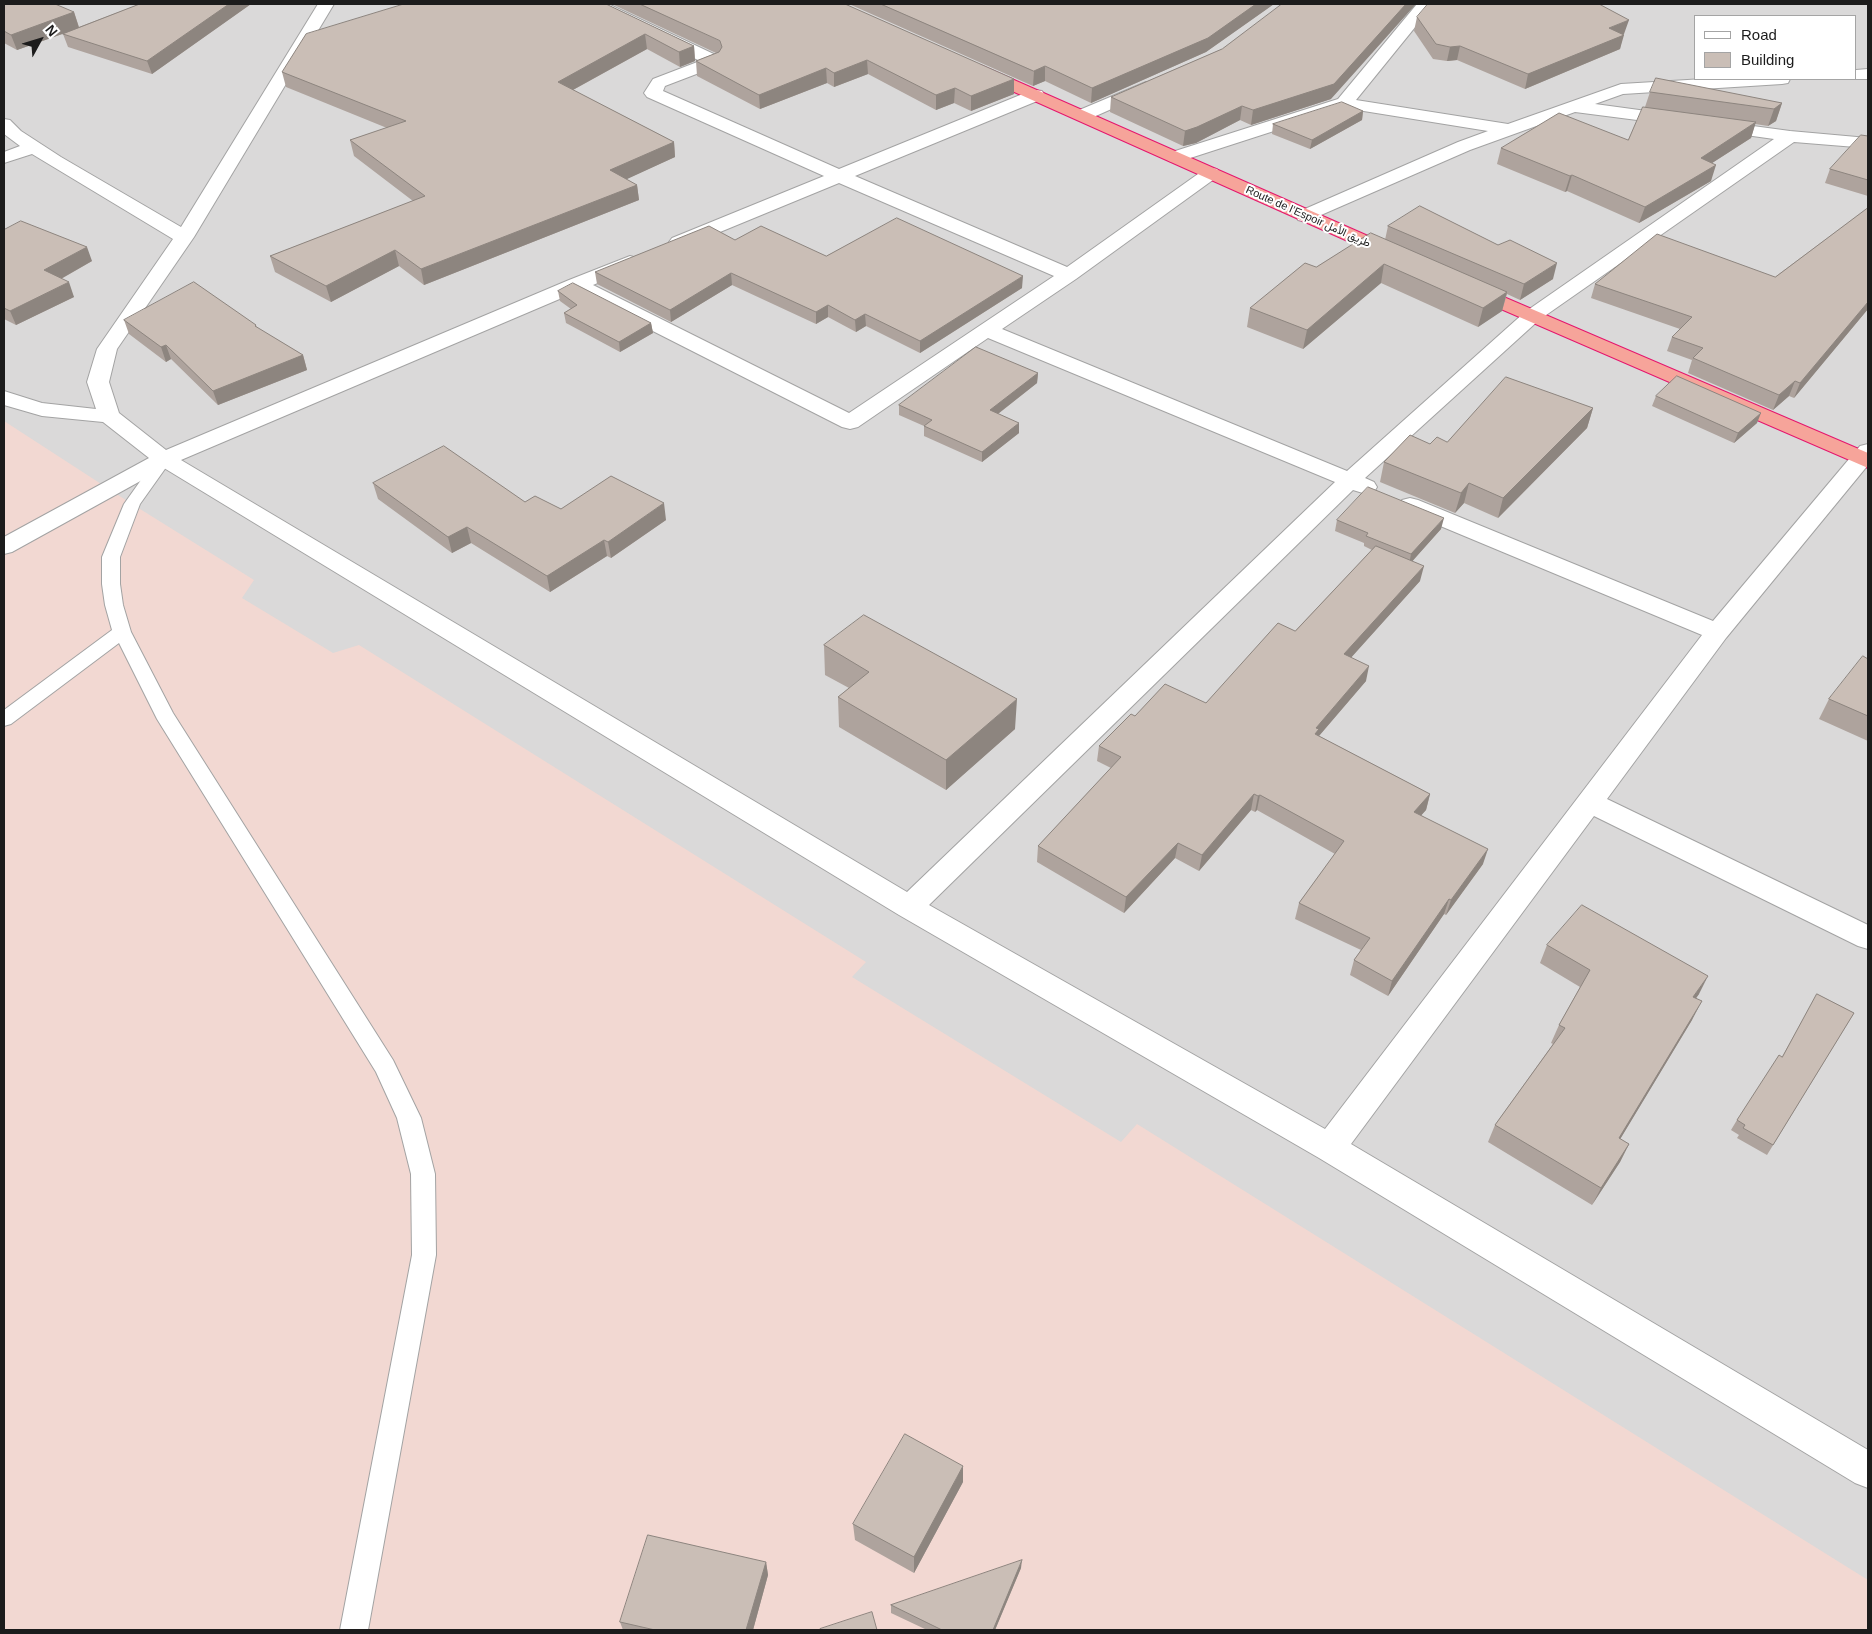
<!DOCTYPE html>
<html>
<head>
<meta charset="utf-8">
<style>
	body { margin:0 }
	#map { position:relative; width:1872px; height:1634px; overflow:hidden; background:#eee8e0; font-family:Helvetica,sans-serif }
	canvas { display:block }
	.frame { position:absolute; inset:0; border:5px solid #1c1c1c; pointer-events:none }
	.legend { position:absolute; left:1694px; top:15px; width:162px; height:65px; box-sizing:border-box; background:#fff; border:1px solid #a4a4a4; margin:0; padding:6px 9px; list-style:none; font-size:15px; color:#1c1c1c }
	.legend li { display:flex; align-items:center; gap:10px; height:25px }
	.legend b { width:25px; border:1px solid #a4a4a4 }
	.north { position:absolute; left:15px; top:15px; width:50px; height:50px; -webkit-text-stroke:4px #fff; paint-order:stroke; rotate:51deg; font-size:14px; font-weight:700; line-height:20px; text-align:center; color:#1c1c1c }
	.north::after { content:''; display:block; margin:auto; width:18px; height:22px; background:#1c1c1c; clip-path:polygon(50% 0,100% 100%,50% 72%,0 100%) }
</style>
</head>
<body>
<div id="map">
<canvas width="1872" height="1634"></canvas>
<div class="frame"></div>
<ul class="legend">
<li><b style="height:6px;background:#fff"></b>Road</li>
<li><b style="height:14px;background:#cabeb6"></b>Building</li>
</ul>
<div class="north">N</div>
</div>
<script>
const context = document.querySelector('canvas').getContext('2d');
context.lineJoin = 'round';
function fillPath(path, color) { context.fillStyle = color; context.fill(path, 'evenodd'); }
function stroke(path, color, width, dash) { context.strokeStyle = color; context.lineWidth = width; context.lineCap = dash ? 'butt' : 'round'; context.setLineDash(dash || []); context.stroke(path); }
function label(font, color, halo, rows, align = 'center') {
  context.font = font + ' Helvetica,Vazirmatn,sans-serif'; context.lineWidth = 4; context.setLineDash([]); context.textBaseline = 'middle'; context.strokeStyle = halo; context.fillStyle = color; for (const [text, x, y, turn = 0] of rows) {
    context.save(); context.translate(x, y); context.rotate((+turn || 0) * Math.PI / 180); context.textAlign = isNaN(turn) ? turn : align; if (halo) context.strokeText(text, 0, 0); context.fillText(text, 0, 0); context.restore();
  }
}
fillPath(new Path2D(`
	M4,4H1868V1630H4ZM1696,16H1856V79H1696Z`), '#dad9d9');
fillPath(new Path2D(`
	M4,421L132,504L254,580L242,598L333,653L359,645L866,962L852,977L1121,1142L1137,1124L1868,1580V1630H4Z`), '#f2d8d2');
const service = new Path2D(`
	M164,454L170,456L172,459L140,504L120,557V584L123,605L131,632L173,713L393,1060L421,1118L435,1174L436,1255L368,1630H340L412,1255L411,1174L397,1118L376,1072L157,719L119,643L11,724L4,726V710L112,630L105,605L102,584V557L124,504L158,456Z`);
const minor = new Path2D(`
	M318,4H334L194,237L117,349L109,382L119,413L166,450L569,280L630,256L637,258L640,262L637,266L593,285L849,413L1054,276L839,183L686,246L679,248L672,246L669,242L672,238L824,176L647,97L644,93L653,79L700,61L590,7L588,4H608L720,57L722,61L720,65L665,86L663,91L839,169L1030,91L1036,90L1042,91L1045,95L1042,99L855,176L1067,267L1205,169L1211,168L1217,169L1220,173L1217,177L1076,279L1002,329L1347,471L1525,312L1774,139L1710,130L1707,126L1710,122L1716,121L1790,131L1868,138V148L1794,142L1539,320L1365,478L1374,482L1377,487L1374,492L1366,494L1353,490L929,905L1325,1129L1702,635L1402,510L1398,505L1402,500L1410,498L1418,500L1713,621L1860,446L1868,444V465L1726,638L1607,799L1868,925V949L1858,946L1594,816L1351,1144L1868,1450V1488L1855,1483L1319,1158L899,915L164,468L12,552L4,554V537L149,458L103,422L42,416L4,405V391L42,403L96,409L87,382L97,349L173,239L32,154L4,163V152L20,146L4,134V119L10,120L21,131L61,157L181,227ZM576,292L842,427L850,429L858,427L988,338L1335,482L907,892L181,460Z
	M1417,4H1441L1439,7L1429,10L1356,100L1508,124L1621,84L1704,79H1790L1788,83L1782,84L1623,94L1595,104L1676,115L1682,116L1685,120L1682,124L1676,125L1575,112L1470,150L1305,222L1298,220L1296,216L1298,212L1458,142L1488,131L1345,108L1181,161L1175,162L1169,161L1166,157L1169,153L1338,99Z
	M1868,69V79H1851H1856V70Z
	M1146,82L1152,83L1154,87L1152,91L1089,119L1083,120L1077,119L1074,115L1077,111Z`);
const trunk = new Path2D(`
	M980,65L1402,251L1405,255L1402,259L1395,261L1388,259L974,74L972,70L974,66Z
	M1471,283L1868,453V468L1464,293L1461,289L1464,285Z`);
stroke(service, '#a3a3a3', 2);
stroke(minor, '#a3a3a3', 2);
stroke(trunk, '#e5156e', 2);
fillPath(service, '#fff');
fillPath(minor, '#fff');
fillPath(trunk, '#f6a49a');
fillPath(new Path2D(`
	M4,4L74,12L79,27L140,4H251L152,74L68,47L63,34L65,33L17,50L4,43Z
	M606,4L694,46L695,61L680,67L647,49L573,90L674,142L675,157L626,179L637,185L639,200L424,285L399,266L331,302L275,272L270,256L413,201L354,156L350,140L387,128L286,87L282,72Z
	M612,4H845L1014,94L971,111L954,103L936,110L868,74L834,87L827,83L760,109L697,76L696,61L716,53Z
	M849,4H1274L1206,52L1091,103L1045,81L1033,86Z
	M1417,17L1624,34H1623L1620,49L1525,89L1457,60L1447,61L1433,59L1414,31Z
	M1222,49L1331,99L1251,125L1240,120L1196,143L1183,146L1110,112L1111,97Z
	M1650,92L1782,103L1776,121L1768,126L1755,124L1751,138L1712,163L1711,181L1639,223L1567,191L1565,192L1497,164L1501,148L1628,140L1645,107Z
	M1363,111L1362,120L1310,149L1272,134L1273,124Z
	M1868,135V196L1825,183L1830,169Z
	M1868,208V309L1794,398L1789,396L1773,410L1688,373L1692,360L1667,351L1672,337L1680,329L1591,298L1595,284L1775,277Z
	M1388,226L1553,279L1520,300L1507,294L1502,311L1478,327L1381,283L1303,349L1247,327L1250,308L1316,267L1385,240Z
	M4,230L92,261L61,279L74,297L16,325L4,319Z
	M735,240L826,256L1022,288L920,353L866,326L856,332L828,317L816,324L732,285L671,322L597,284L595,272Z
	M558,291L651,323L653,333L620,352L566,323L564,313L571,309L560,301Z
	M124,320L256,325L257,328L303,355L307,370L218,405L171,359L166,362L129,334Z
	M1038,373L1037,383L998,414L1019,433L982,462L924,436V426L899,415V405Z
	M1656,396L1757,423L1734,443L1652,406Z
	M1593,408L1587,428L1498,518L1464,503L1455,513L1380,482L1384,462L1430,444L1447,442Z
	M373,483L525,502L561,509L666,520L611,558L607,556L550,592L471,543L452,553L378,499Z
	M1337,520L1441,529L1412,561L1420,581L1351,657L1366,681L1319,736L1430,794L1426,810L1421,815L1483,864L1446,915L1444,914L1388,996L1350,975L1354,960L1361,950L1295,919L1299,903L1335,854L1257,810L1255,812L1251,810L1199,871L1175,858L1124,913L1037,862L1038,846L1111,768L1097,761L1099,746L1135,716L1206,703L1295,631L1372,550L1364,546V543L1335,531Z
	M824,645L1015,729L946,790L839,727L838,697L849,688L825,675Z
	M1868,659V741L1819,719L1829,699Z
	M1547,945L1699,994L1696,998L1692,1020L1620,1139L1629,1144L1620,1162L1592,1205L1488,1142L1495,1125L1553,1044L1551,1043L1559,1025L1580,987L1540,963Z
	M1817,994L1854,1013L1767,1155L1737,1138L1739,1135L1731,1130L1737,1120L1782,1057Z
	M963,1482L914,1573L855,1540L853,1524Z
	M766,1562L768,1575L753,1630H623L620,1622Z
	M1021,1568L995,1630H927L891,1613V1605Z`), '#aea39d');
fillPath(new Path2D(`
	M229,4H251L152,74L147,61Z
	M1256,4H1274L1206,52L1091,103L1092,88Z
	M1406,4H1416L1331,99L1251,125L1253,110Z
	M74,12L79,28L17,50L11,35Z
	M1629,20L1624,34L1618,37L1624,35L1620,49L1525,89L1528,74L1609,28Z
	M645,34L647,49L560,97L558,82Z
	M694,46L695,61L680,67L679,52Z
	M1460,46L1457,60L1447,61L1450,47Z
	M867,60L868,74L834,87V73Z
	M1045,66V81L1033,86L1034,71Z
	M826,68L827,83L760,109L759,95Z
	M1014,79V94L971,111V96Z
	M955,88L954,103L936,110V95Z
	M1782,103L1776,121L1768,126L1774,109Z
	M1242,106L1240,120L1196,143L1183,146L1185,131Z
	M1363,111L1362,120L1310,149L1312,140Z
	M1756,122L1751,138L1695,174L1701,158Z
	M674,142L675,157L612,186L610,170Z
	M1716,165L1711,181L1639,223L1645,207Z
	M1572,175L1567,191L1565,192L1570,176Z
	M637,185L639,200L424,285L421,269Z
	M87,247L92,261L50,285L44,270Z
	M395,250L399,266L331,302L326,286Z
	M1557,263L1553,279L1520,300L1524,284Z
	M1384,264L1381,283L1303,349L1307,330Z
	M731,273L732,285L671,322L670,310Z
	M1023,276L1022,288L920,353V341Z
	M69,282L74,297L16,325L10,311Z
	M1507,292L1502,311L1478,327L1483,308Z
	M1868,302V309L1794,398L1800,383Z
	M828,305V317L816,324V312Z
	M865,314L866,326L856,332L855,320Z
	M651,323L653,333L620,352L619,342Z
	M166,345L171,359L166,362L161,347Z
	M303,355L307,370L218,405L213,391Z
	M1038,373L1037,383L990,420V410Z
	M1795,381L1789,396L1773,410L1779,395Z
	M1593,408L1587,428L1498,518L1503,498Z
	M1761,413L1757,423L1734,443L1738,433Z
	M1019,423V433L982,462V452Z
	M1469,483L1464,503L1455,513L1461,493Z
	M664,503L666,520L611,558L608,542Z
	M1444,518L1441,529L1409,565L1411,554Z
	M467,527L471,543L452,553L448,537Z
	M604,540L607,556L550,592L547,576Z
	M1424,566L1420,581L1340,670L1344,654Z
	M1369,666L1366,681L1318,737L1316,745V728Z
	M1017,699L1015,729L946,790V760Z
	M1254,794L1251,810L1199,871L1202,855Z
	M1430,794L1426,810L1410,828L1414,812Z
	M1260,795L1257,810L1255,812L1258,796Z
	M1178,843L1175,858L1124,913L1126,897Z
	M1488,849L1483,864L1446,915L1451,900Z
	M1449,899L1444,914L1388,996L1392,981Z
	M1708,976L1699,994L1684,1015L1693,997Z
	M1702,1001L1692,1020L1610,1156L1619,1138Z
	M1629,1144L1620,1162L1592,1205L1601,1188Z
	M963,1466V1482L914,1573V1557Z
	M1022,1560L1021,1568L995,1630H993Z
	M766,1562L768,1575L753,1630H746Z`), '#8d857f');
const building = new Path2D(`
	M4,4H55L74,12L11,35L4,31Z
	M140,4H229L147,61L63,34Z
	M404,4H606L694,46L679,52L645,34L558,82L674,142L610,170L637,185L421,269L395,250L326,286L270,256L425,196L350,140L406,121L282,72L306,34Z
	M640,4H845L1014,79L971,96L955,88L936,95L867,60L834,73L826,68L759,95L696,61L719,52L722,47L720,41Z
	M881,4H1256L1208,38L1092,88L1045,66L1034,71Z
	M1282,4H1406L1334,84L1253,110L1242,106L1197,127L1185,131L1111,97L1222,49Z
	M1428,4H1599L1629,20L1609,28L1624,35L1528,74L1460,46L1450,47L1436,44L1417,17Z
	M1656,78L1782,103L1774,109L1650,92Z
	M1342,102L1363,111L1312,140L1273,124Z
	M1643,107L1756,122L1701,158L1716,165L1645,207L1572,175L1570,176L1501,148L1559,113L1628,140Z
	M1861,135L1868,136V180L1830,169Z
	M1420,206L1498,245L1510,240L1557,263L1524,284L1388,226Z
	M1868,208V302L1800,383L1795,381L1779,395L1693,358L1703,348L1672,337L1692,317L1595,284L1657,234L1775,277Z
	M897,218L1023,276L920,341L865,314L855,320L828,305L816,312L731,273L670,310L595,272L709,226L735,240L761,226L826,256Z
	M21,221L87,247L44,270L69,282L10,311L4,308V230Z
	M1371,233L1507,292L1483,308L1384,264L1307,330L1250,308L1305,263L1316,267Z
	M194,282L256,325L255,326L303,355L213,391L166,345L161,347L124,320Z
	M573,283L651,323L619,342L564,313L577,305L558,291Z
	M976,347L1038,373L990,410L1019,423L982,452L924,426L932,420L899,405Z
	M1677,376L1761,413L1738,433L1656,396Z
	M1506,377L1593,408L1503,498L1469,483L1461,493L1384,462L1410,435L1430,444L1437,437L1447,442Z
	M444,446L525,502L535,496L561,509L611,476L664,503L608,542L604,540L547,576L467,527L448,537L373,483Z
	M1368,487L1444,518L1411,554L1366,536L1368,533L1337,520Z
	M1376,546L1424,566L1344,654L1369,666L1316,728L1319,729L1315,734L1430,794L1414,812L1488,849L1451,900L1449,899L1392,981L1354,960L1370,938L1299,903L1344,841L1260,795L1258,796L1254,794L1202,855L1178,843L1126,897L1038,846L1121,757L1099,746L1131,714L1135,716L1165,684L1206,703L1278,623L1295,631Z
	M864,615L1017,699L946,760L838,697L869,672L824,645Z
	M1863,656L1868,659V716L1829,699Z
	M1582,905L1708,976L1693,997L1702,1001L1619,1138L1629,1144L1601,1188L1495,1125L1565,1028L1559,1025L1590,970L1547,945Z
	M1817,994L1854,1013L1773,1145L1743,1128L1745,1125L1737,1120L1779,1055L1782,1057Z
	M905,1434L963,1466L914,1557L853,1524Z
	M648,1535L766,1562L746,1630H655L620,1622Z
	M1022,1560L993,1630H942L891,1605Z
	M872,1612L877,1630H820V1629Z`);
fillPath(building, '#cabeb6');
stroke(building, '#8d857f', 1);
label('11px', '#1c1c1c', '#fff', [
	["Route de l’Espoir طريق الأمل",1308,217,24]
]);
</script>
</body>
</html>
